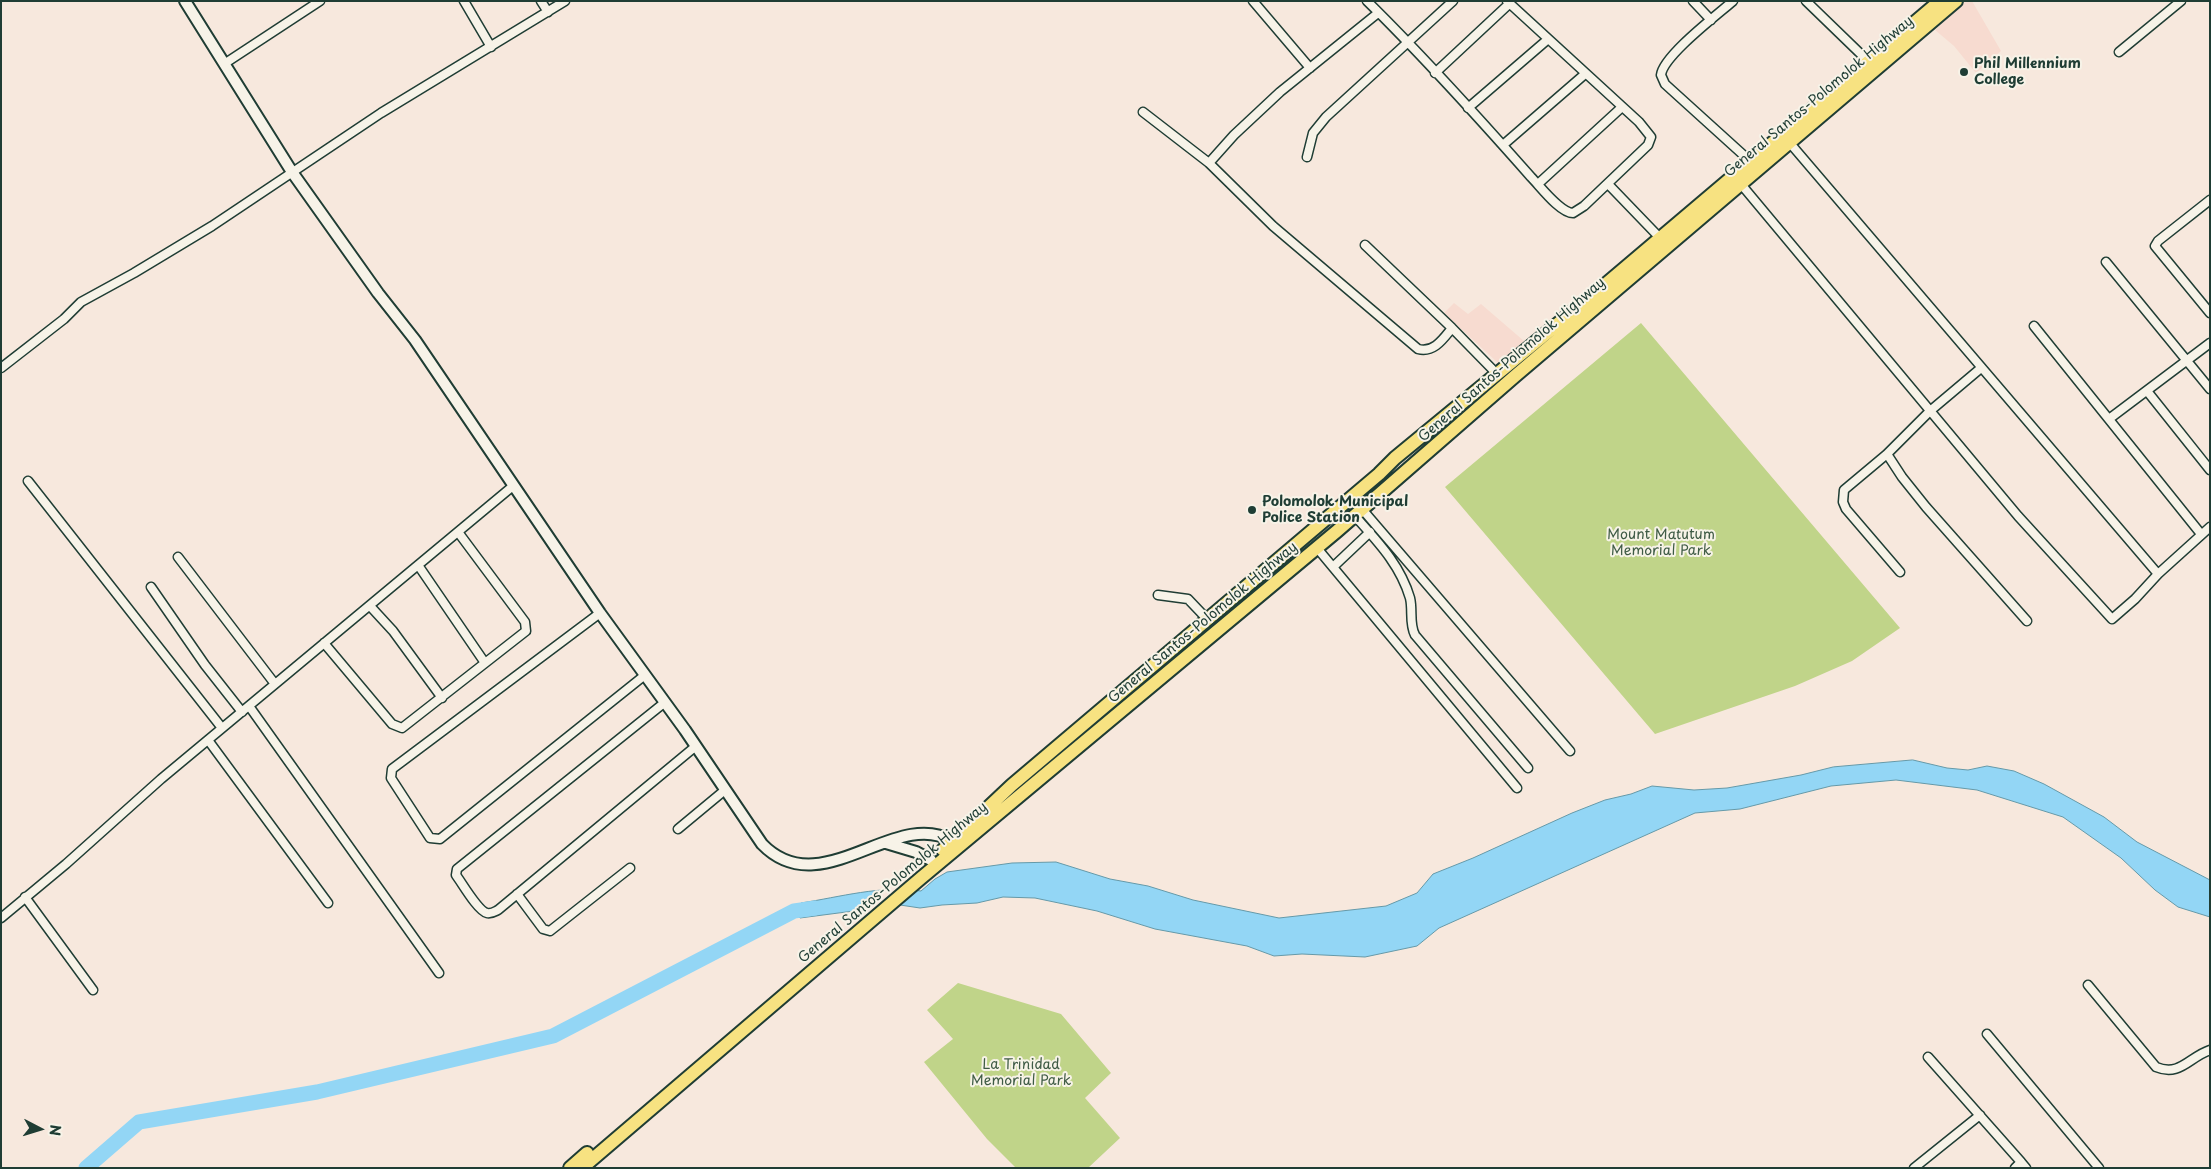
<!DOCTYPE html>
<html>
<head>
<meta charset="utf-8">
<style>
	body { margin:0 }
	#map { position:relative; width:2211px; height:1169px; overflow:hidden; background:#f7e8dd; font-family:"Playpen Sans",sans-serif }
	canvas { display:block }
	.frame { position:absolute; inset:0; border:2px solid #1f3d34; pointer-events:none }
	.north { position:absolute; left:15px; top:1104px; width:50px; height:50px; -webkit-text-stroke:4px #f7f3e8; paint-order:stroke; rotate:95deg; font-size:14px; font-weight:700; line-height:20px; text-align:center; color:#1f3d34 }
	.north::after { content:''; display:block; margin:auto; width:18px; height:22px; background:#1f3d34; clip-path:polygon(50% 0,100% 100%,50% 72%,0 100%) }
</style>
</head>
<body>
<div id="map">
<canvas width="2211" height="1169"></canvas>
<div class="frame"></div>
<div class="north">N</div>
</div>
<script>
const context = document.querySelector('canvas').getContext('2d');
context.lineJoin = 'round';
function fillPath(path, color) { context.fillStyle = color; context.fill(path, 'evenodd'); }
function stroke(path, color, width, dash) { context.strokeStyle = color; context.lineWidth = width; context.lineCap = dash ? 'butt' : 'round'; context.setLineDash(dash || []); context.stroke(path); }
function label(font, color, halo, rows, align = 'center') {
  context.font = font + ' "Playpen Sans",sans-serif'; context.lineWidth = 4; context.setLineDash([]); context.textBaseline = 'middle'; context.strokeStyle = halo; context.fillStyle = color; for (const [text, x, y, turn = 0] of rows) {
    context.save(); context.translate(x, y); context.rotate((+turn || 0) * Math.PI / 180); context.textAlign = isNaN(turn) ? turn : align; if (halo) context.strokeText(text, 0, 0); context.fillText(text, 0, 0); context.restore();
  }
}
fillPath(new Path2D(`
	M1966,1H1972L2001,51L1976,73L1954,46L1935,30Z
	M1454,303L1468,314L1481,304L1524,341L1498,363L1444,313Z`), '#f7dbd0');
fillPath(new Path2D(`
	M1641,323L1900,628L1852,661L1795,686L1655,734L1445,487Z
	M958,983L1061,1014L1111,1073L1085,1098L1120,1138L1088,1168H1016L987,1139L924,1062L953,1039L927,1010Z`), '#c0d489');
const water = new Path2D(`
	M1913,760L1947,768L1968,770L1987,766L2014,771L2044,784L2104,817L2137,842L2210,880V917L2178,907L2155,890L2121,858L2063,817L1977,790L1896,780L1831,786L1740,809L1695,813L1439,928L1417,946L1365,957L1302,954L1274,956L1247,946L1155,929L1097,911L1035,898L1003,897L977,903L942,905L920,908L900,905L800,918L794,911L801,903C840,897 881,885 921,891L935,879L947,872L1012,863L1056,862L1110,879L1148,886L1193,900L1279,918L1386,906L1417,893L1433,874L1473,858L1572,813L1605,800L1631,794L1652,786L1694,790L1727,788L1801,775L1833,767Z`);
fillPath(water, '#93d6f5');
stroke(water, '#6599a8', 1);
fillPath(new Path2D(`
	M887,887L920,888L897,908L857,913Z`), '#f7e8dd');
stroke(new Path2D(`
	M86,1168L139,1122L317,1092L553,1036L794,911L815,908`), '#93d6f5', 15);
const minor = new Path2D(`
	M464,1L491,47
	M541,1L548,12
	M1253,1L1310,68
	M1367,1C1424,57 1478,117 1531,177C1540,186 1560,213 1573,213L1584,206L1648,145L1651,137L1639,122L1507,1
	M1693,1L1711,20
	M1733,1C1717,15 1663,56 1661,75L1665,84L1750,161
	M1806,1L1869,62
	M2119,52L2181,1
	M224,64L320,1
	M1435,73L1509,4
	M1468,108L1547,40
	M1143,112L1209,163L1273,226L1418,349C1434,353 1443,339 1452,328
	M1789,142L2158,574
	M1503,145L1585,74
	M1307,157L1313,133L1326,117L1453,1
	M1209,163L1234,135L1280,92L1378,13
	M1740,183L2018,516L2112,619L2135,599L2158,574L2210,527
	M1538,184L1622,107
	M1608,184L1660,238
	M2210,200L2158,241L2155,246L2210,313
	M1365,245L1452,328L1496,373
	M2106,262L2210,389
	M2034,326L2201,534
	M1,368L64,319L81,302L134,273L212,226L381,113L565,1
	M1981,368L1930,411L1887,454L1902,477L1926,507L2027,621
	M2147,391L2210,470
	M2109,419L2210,343
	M1887,454L1844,490L1843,502L1846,509L1900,572
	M28,481L222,728
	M1362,509L1570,751
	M1354,515C1377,541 1400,564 1410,598C1413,610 1409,624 1415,635L1528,768
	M1317,548L1517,788
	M178,557L275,684
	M418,565L485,663
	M1333,567L1370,532
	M151,587L205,665L242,712
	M1158,595L1188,599L1208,620
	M370,606L393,631L442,698
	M600,613L392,769L391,778L430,838L440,839L645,675
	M324,643L392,724L402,728L526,631L525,622L458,532
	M664,703L457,869L456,875C462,883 478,911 487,913C491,914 494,912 498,910L696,746
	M249,706L439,973
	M208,740L328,903
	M678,829L725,790
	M517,894L543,929L550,931L630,868
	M25,897L93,990
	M1,918L66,864L161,779L513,486
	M2088,985L2156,1067C2180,1077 2189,1057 2210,1050
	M1987,1034L2099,1168
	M1928,1057L2021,1162
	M1914,1168L1980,1115
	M2015,1168L2021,1162L2026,1168`);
const tertiary = new Path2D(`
	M185,1L292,172L378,293L415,340L600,613L685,730L762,844C821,905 895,807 952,841
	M886,843L916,852L931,860`);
const trunk = new Path2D(`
	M943,850L1012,785L1379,474L1395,458L1599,290L1940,1
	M570,1168L587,1153
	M582,1168L921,878L1337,531L1515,376L1956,1`);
stroke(minor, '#1f3d34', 11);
stroke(tertiary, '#1f3d34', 14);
stroke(trunk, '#1f3d34', 16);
stroke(minor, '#f7f3e8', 8);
stroke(tertiary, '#f7f3e8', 10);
stroke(trunk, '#f7e281', 12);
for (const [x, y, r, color] of [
	[1964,72,5,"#1f3d34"],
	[1252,510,5,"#1f3d34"]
]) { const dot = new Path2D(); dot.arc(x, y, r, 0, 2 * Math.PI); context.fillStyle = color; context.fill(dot); stroke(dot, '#f7f3e8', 2); }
label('bold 14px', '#1f3d34', '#f7f3e8', [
	["Phil Millennium",1974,64],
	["College",1974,80],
	["Polomolok Municipal",1262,502],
	["Police Station",1262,518]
], 'left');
label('14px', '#1f3d34', '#f7f3e8', [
	["General Santos-Polomolok Highway",1819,97,-40],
	["General Santos-Polomolok Highway",1512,360,-41],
	["General Santos-Polomolok Highway",1203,623,-40],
	["General Santos-Polomolok Highway",893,883,-40]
]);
label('14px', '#3f5b45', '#f7f3e8', [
	["Mount Matutum",1661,535],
	["Memorial Park",1661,551],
	["La Trinidad",1021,1065],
	["Memorial Park",1021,1081]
]);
</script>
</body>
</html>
